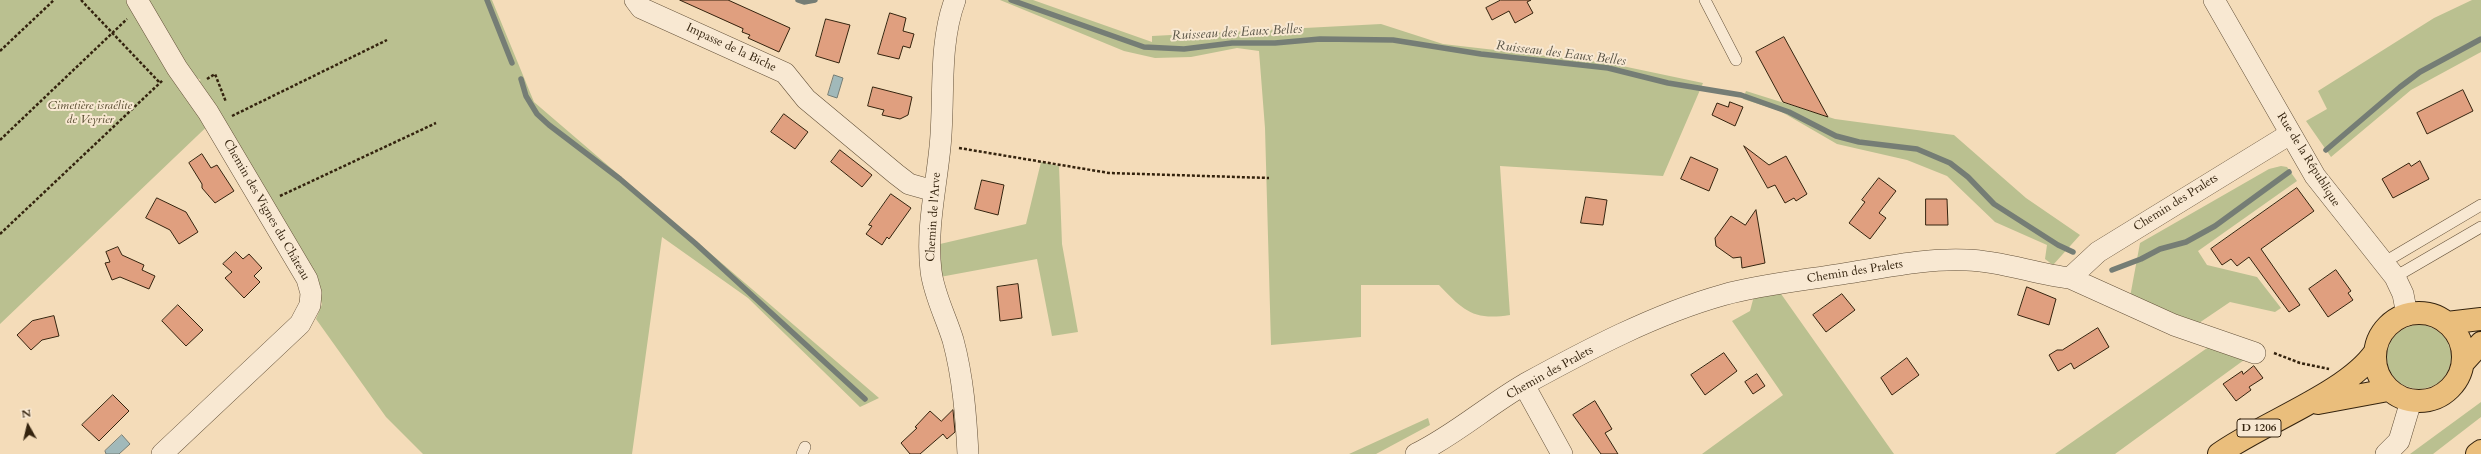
<!DOCTYPE html>
<html>
<head>
<meta charset="utf-8">
<style>
	body { margin:0 }
	#map { position:relative; width:2481px; height:454px; overflow:hidden; background:#f4dcb9; font-family:Cardo,serif }
	canvas { display:block }
	.north { position:absolute; left:8px; top:406px; width:40px; height:40px; -webkit-text-stroke:3px #f8e8d2; paint-order:stroke; rotate:352deg; font-size:11px; font-weight:700; line-height:16px; text-align:center; color:#34230e }
	.north::after { content:''; display:block; margin:auto; width:14px; height:18px; background:#34230e; clip-path:polygon(50% 0,100% 100%,50% 72%,0 100%) }
</style>
</head>
<body>
<div id="map">
<canvas width="2481" height="454"></canvas>
<div class="north">N</div>
</div>
<script>
const context = document.querySelector('canvas').getContext('2d');
context.lineJoin = 'round';
function fillPath(path, color) { context.fillStyle = color; context.fill(path, 'evenodd'); }
function stroke(path, color, width, dash) { context.strokeStyle = color; context.lineWidth = width; context.lineCap = dash ? 'butt' : 'round'; context.setLineDash(dash || []); context.stroke(path); }
function label(font, color, halo, rows, align = 'center') {
  context.font = font + ' Cardo,serif'; context.lineWidth = 4; context.setLineDash([]); context.textBaseline = 'middle'; context.strokeStyle = halo; context.fillStyle = color; for (const [text, x, y, turn = 0] of rows) {
    context.save(); context.translate(x, y); context.rotate((+turn || 0) * Math.PI / 180); context.textAlign = isNaN(turn) ? turn : align; if (halo) context.strokeText(text, 0, 0); context.fillText(text, 0, 0); context.restore();
  }
}
fillPath(new Path2D(`
	M0,0H128L182,89L201,80L190,74L144,0H492L534,102L879,398L860,407L748,298L662,237L632,454H423L386,417L316,319L322,304L311,268L218,116L0,324Z
	M1000,0H1033L1152,42V36L1381,24L1443,44L1608,63L1703,83L1663,176L1500,166L1510,315C1473,321 1463,310 1439,285H1361V337L1271,345L1265,128L1259,51L1237,48L1191,57L1155,58L1124,51Z
	M2472,0H2481V52L2411,90L2331,157L2306,121L2327,109L2318,91L2434,18Z
	M1746,91L1835,119L1954,135L2026,198L2080,235L2053,265L2045,259L2047,245L1995,222L1947,176L1907,160L1837,144L1780,111L1743,99Z
	M1041,162L1059,166L1062,244L1078,332L1052,336L1037,259L940,277V244L1026,224Z
	M2281,166L2287,167L2297,181L2198,251L2207,265L2257,277L2281,308L2275,312L2230,302L2199,323L2130,297L2140,243L2269,169Z
	M1779,291L1894,454H1702L1783,395L1732,321L1750,311L1754,296Z
	M2387 357a32 32 0 1 1 64 0a32 32 0 1 1-64 0Z
	M2210,346L2244,360L2115,454H2055Z
	M2481,402V417L2433,454H2410Z
	M1428,418L1430,425L1376,454H1349Z`), '#bac090');
const water = new Path2D(`
	M834,75L843,78L837,98L828,95Z
	M122,435L130,444L119,454H106L105,451Z`);
fillPath(water, '#a1b9ba');
stroke(water, '#757d75', 1);
stroke(new Path2D(`
	M487,0L512,63
	M798,0L804,2L815,0
	M1011,0L1144,47L1184,49L1232,43H1275L1320,39L1393,40L1481,54L1608,68L1668,83L1741,95L1789,112L1836,136L1859,142L1917,149L1950,163L1968,177L1994,204L2058,245L2073,252
	M521,79L526,96L537,114L549,125L620,179L695,243L865,399
	M2326,150L2400,87L2420,72L2481,39
	M2112,270L2141,259L2160,249L2186,242L2215,226L2289,172`), '#757d75', 5.5);
const building = new Path2D(`
	M680,0H728L790,28L779,52L748,38L750,35L742,32L743,29Z
	M1501,0H1531L1527,2L1533,13L1515,23L1509,11L1492,20L1486,8Z
	M890,13L906,18L903,31L914,34L910,48L903,46L899,59L878,54Z
	M826,19L850,25L839,63L816,56Z
	M1784,37L1828,117L1783,102L1756,52Z
	M873,87L912,97L908,115L900,119L882,115L884,110L868,106Z
	M2463,90L2473,111L2427,134L2417,113Z
	M1730,102L1743,107L1735,126L1712,115L1717,103L1728,107Z
	M784,114L808,132L795,149L771,132Z
	M1744,146L1769,165L1786,156L1807,194L1796,201L1794,198L1785,203L1775,185L1768,188Z
	M840,150L872,175L862,187L831,162Z
	M202,154L211,168L217,165L234,191L215,203L202,188V184L189,163Z
	M1691,157L1718,169L1709,191L1681,179Z
	M2420,161L2429,179L2393,198L2382,179L2409,163L2411,166Z
	M1879,178L1896,191L1879,213L1886,218L1870,239L1849,223L1865,202L1862,200Z
	M982,180L1004,185L998,215L975,209Z
	M2297,188L2314,211L2261,249L2300,305L2289,312L2249,257L2237,266L2231,259L2222,265L2211,249Z
	M891,194L911,208L889,239L887,237L882,245L866,234L872,226L869,225Z
	M1586,197L1607,200L1603,225L1581,223Z
	M157,198L186,212L198,232L179,244L170,230L146,218Z
	M1926,199H1947L1948,225H1926Z
	M1756,210L1765,263L1742,268L1741,257L1733,258L1716,246L1715,238L1731,216L1745,225Z
	M118,247L122,255L144,265L142,270L155,276L149,289L120,277L112,280L105,263L110,262L106,252Z
	M236,252L243,259L249,254L262,268L254,276L260,282L244,298L225,278L232,272L223,264Z
	M2336,270L2351,291L2348,293L2353,300L2328,317L2309,289Z
	M1018,284L1022,318L1000,321L997,287Z
	M2027,287L2056,299L2049,325L2018,315Z
	M1842,294L1855,310L1826,332L1813,315Z
	M178,305L203,330L186,346L162,321Z
	M54,316L59,336L42,340L31,350L17,335L32,321Z
	M2098,328L2109,347L2074,369L2071,363L2058,371L2049,355L2057,350H2062Z
	M1724,353L1737,371L1705,395L1691,375Z
	M1907,358L1919,375L1892,395L1881,378Z
	M2254,366L2263,378L2249,387L2251,390L2236,401L2223,384L2242,371L2243,374Z
	M1757,374L1765,386L1753,394L1745,382Z
	M113,395L129,411L99,441L82,425Z
	M1595,401L1612,429L1605,433L1618,454H1601L1573,415Z
	M953,410L955,432L947,439L943,434L920,454H910L901,443L917,428L915,427L930,411L941,421Z`);
fillPath(building, '#e09f7f');
stroke(building, '#34230e', 1);
const lane = new Path2D(`
	M1705,0L1736,60
	M2383,263L2481,205
	M2395,277L2481,227
	M802,454L805,447`);
const street = new Path2D(`
	M137,0L177,68L208,112L307,279L311,293L310,305L300,324L162,454
	M635,0L641,8L785,73L806,99L896,174L909,184L934,191
	M955,0C938,46 945,99 940,147C936,188 926,230 931,271C934,295 946,317 953,340C963,377 966,416 968,454
	M2214,0L2315,176L2395,277L2403,294L2407,315
	M2070,278L2174,325L2255,353
	M1524,385L1562,454
	M1416,454C1455,435 1487,406 1525,384C1587,350 1655,314 1723,295C1763,284 1807,280 1848,273C1887,267 1927,258 1967,260C2002,261 2035,274 2070,278L2098,252L2290,134
	M2386,454L2399,441L2411,401`);
const primary = new Path2D(`
	M2375 357a44 44 0 1 1 88 0a44 44 0 1 1-88 0Z
	M2447,323L2481,319
	M2463,363L2481,343
	M2318,403L2388,390
	M2219,454C2262,423 2347,393 2375,352`);
const highway = new Path2D(`
	M2477,454L2481,451`);
stroke(lane, '#645139', 12);
stroke(street, '#645139', 22);
stroke(primary, '#34230e', 24);
stroke(highway, '#34230e', 24);
stroke(new Path2D(`
	M81,0L160,83
	M0,51L54,0
	M207,79L215,74L226,102
	M232,116L387,40
	M0,140L127,19
	M959,148L1109,173L1269,178
	M280,196L436,123
	M0,234L163,80
	M2274,353L2300,363L2329,369`), '#34230e', 2.5, [3, 2]);
stroke(lane, '#f8e8d2', 11);
stroke(street, '#f8e8d2', 21);
stroke(primary, '#eabe7c', 22);
stroke(highway, '#eabe7c', 22);
for (const [x, y, w] of [
	[2259,428,44]
]) { const box = new Path2D(); box.roundRect(x - w / 2, y - 9, w, 18, 3); context.fillStyle = '#f8e8d2'; context.fill(box); stroke(box, '#34230e', 1); }
label('bold 11px', '#34230e', null, [
	["D 1206",2259,428]
]);
label('12px', '#34230e', '#f8e8d2', [
	["Impasse de la Biche",731,48,25],
	["Rue de la République",2308,160,58],
	["Chemin des Pralets",2176,203,-32],
	["Chemin des Vignes du Château",266,210,60],
	["Chemin de l'Arve",934,217,-86],
	["Chemin des Pralets",1855,272,-9],
	["Chemin des Pralets",1550,373,-29]
]);
label('italic 12px', '#564a2e', '#f8e8d2', [
	["Cimetière israélite",90,106],
	["de Veyrier",90,120]
]);
label('italic 13px', '#555042', '#f8e8d2', [
	["Ruisseau des Eaux Belles",1237,33,-3],
	["Ruisseau des Eaux Belles",1561,54,7]
]);
</script>
</body>
</html>
